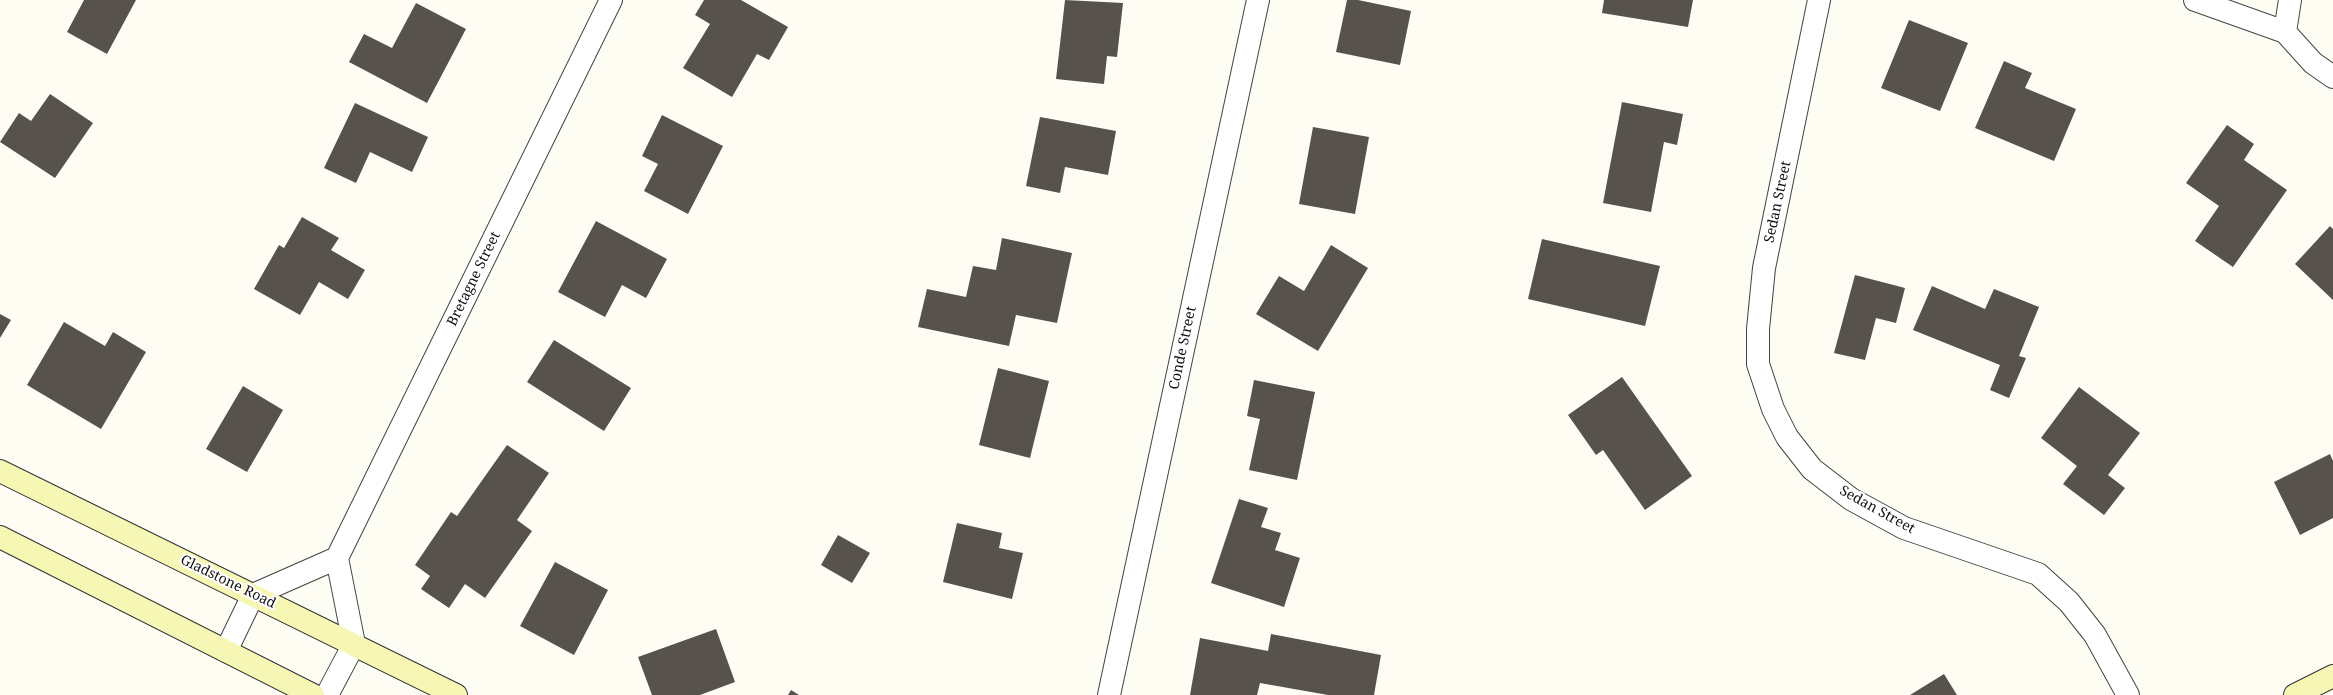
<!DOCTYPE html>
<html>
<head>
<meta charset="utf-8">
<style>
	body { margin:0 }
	canvas { display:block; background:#fefdf3 }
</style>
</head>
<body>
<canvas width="2333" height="695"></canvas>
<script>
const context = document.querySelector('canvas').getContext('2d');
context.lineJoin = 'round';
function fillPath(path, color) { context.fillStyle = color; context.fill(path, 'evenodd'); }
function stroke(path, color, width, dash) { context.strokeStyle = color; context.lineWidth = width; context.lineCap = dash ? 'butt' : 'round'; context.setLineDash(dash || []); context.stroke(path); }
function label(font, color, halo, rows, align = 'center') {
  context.font = font + ' "Noto Serif",serif'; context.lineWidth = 4; context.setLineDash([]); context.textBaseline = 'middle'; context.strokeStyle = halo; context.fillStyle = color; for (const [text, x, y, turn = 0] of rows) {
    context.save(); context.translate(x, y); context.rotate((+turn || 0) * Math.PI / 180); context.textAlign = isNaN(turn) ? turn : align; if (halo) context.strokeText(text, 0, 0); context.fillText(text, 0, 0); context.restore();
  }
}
fillPath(new Path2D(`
	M84,0H136L107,54L67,32Z
	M704,0H741L788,27L769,60L757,54L732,97L683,68L710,24L695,15Z
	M1065,0L1123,3L1117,57L1107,56L1104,84L1056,79Z
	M1347,0H1358L1411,11L1400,65L1336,52Z
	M1604,0H1693L1688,27L1602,13Z
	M416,3L466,29L427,103L349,62L364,34L392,48Z
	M1909,20L1968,43L1940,111L1881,88Z
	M2004,61L2032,73L2025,88L2076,109L2054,161L1975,128Z
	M50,94L93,123L55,178L0,142L19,113L31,121Z
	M1622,102L1683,114L1677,145L1664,142L1651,212L1603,203Z
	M355,103L428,137L412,172L370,152L356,183L324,168Z
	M662,115L723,146L688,214L644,191L658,164L642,156Z
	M1040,117L1116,131L1108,175L1065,167L1060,193L1026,186Z
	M2227,125L2254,144L2244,160L2287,190L2233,267L2195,241L2219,206L2186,183Z
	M1313,127L1369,137L1355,214L1299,204Z
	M302,217L339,238L331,250L365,270L348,299L319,282L300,315L254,289L279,245L284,248Z
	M596,221L667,259L646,298L622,285L605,317L558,292Z
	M2330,226L2333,229V300L2295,264Z
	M1002,238L1072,253L1057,323L1016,315L1009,346L918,327L927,289L966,297L973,266L996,270Z
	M1542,239L1660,266L1645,326L1528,299Z
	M1331,245L1368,268L1318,351L1256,314L1279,276L1304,291Z
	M1855,275L1905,288L1896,323L1876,318L1865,360L1834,353Z
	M1932,286L1985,309L1994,289L2039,307L2019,356L2026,358L2009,398L1990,390L2000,365L1913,330Z
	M0,314L11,320L0,338Z
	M64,322L105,346L113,332L146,352L101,429L27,385Z
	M554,340L631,388L604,431L527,382Z
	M998,368L1049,381L1030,458L979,445Z
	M1622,377L1692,476L1645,510L1603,450L1596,455L1568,415Z
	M1254,380L1315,392L1297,480L1249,470L1260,419L1247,416Z
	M243,386L283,410L247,472L206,449Z
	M2079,387L2140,433L2108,475L2125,488L2104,515L2063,484L2077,466L2041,438Z
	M507,445L549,473L517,520L532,531L485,598L465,584L449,608L421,589L430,576L415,565L451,512L457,516Z
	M2330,454L2333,461V518L2300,535L2274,482Z
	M1239,499L1268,508L1261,527L1281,533L1275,550L1300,558L1284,607L1211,583Z
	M957,523L1002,533L999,548L1023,553L1012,599L943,582Z
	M838,535L870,553L852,583L821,565Z
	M555,562L608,590L574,655L520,626Z
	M716,629L735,682L700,695H652L638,657Z
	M1271,634L1381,655L1374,695H1328L1260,683L1257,695H1190L1200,638L1268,651Z
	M1944,674L1957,695H1910Z
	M791,690L799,695H788Z`), '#57524d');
const street = new Path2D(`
	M1819,0L1764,268L1758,329V364L1773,409L1787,437L1812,469L1851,499L1904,528L2038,574L2069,602L2095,635L2128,695
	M2195,0L2285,32L2313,63L2333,77
	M2285,32L2290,0
	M226,651L253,595L337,558
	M327,695L354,644L337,558L611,0
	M1109,695L1258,0`);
const secondary = new Path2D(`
	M0,471L456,695
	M0,537L313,695
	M2295,695L2333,676`);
stroke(street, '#434343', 24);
stroke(secondary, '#323232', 24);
stroke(street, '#fff', 22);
stroke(secondary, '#f7f7b5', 22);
label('14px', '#101010', '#fff', [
	["Sedan Street",1778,202,-78],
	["Bretagne Street",474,279,-64],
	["Conde Street",1183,348,-78],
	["Sedan Street",1877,510,29],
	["Gladstone Road",228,582,26]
]);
</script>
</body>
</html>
